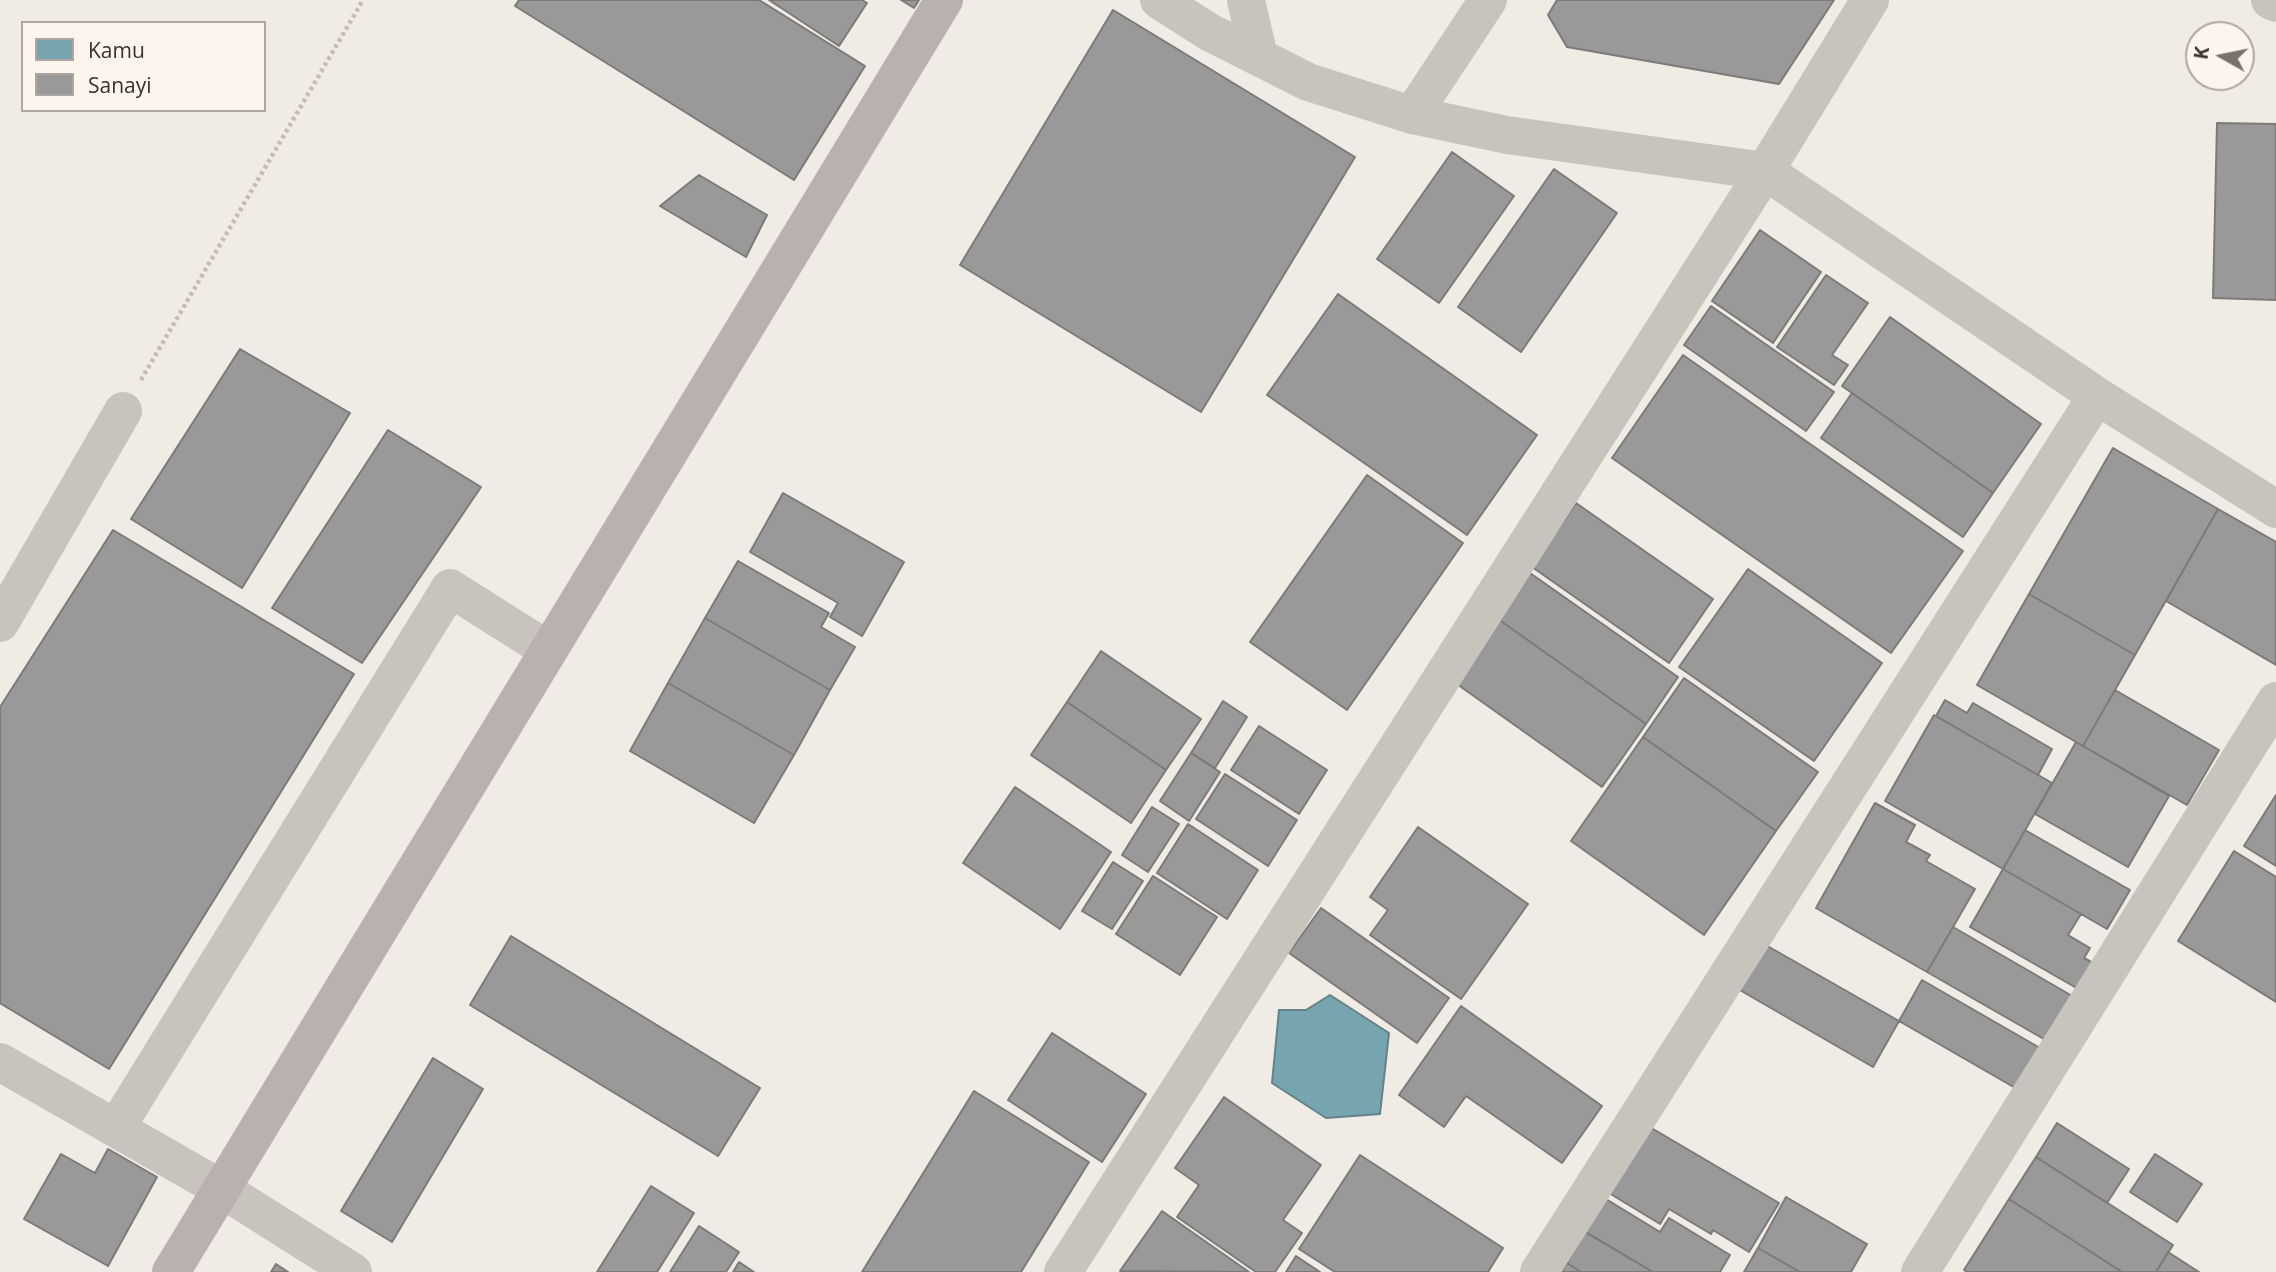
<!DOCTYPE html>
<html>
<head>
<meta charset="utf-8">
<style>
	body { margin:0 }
	#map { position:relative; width:2276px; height:1272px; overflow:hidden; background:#f0ebe5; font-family:"Open Sans",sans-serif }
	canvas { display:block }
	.legend { position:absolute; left:21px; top:21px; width:245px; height:91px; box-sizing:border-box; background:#fbf5ee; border:2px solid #aea6a0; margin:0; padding:9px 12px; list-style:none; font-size:21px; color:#3b302b }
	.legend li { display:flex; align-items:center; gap:14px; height:35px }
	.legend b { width:35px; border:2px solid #aea6a0 }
	.north { position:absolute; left:2185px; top:21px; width:70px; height:70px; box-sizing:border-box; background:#fbf5ee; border:2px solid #aea6a0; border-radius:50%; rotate:279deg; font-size:19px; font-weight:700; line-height:28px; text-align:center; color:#3b302b }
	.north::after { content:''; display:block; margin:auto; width:24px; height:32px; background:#7a716c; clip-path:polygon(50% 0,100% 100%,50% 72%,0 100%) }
</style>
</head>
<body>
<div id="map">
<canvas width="2276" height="1272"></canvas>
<ul class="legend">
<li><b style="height:19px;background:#76a5af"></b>Kamu</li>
<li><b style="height:19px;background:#999"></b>Sanayi</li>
</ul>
<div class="north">K</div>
</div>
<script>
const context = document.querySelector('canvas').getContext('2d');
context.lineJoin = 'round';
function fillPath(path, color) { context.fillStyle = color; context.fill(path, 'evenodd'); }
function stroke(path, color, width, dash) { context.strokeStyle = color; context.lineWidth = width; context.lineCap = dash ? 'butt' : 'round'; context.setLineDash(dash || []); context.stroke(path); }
const public = new Path2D(`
	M1330,995L1389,1033L1380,1114L1326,1118L1272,1083L1279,1010H1306Z`);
fillPath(public, '#76a5af');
stroke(public, '#648287', 2);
const industry = new Path2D(`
	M519,0H759L865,66L794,180L515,6Z
	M769,0H862L867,3L839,46Z
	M901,0H919L914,8Z
	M1557,0H1834L1779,84L1567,47L1548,15Z
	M1113,10L1355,157L1201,412L960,265Z
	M2217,123L2276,124V300L2213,298Z
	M1452,152L1514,196L1439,303L1377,259Z
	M1554,169L1617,213L1521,352L1458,307Z
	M699,175L767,215L746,257L660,206Z
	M1760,230L1821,272L1773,343L1712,301Z
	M1826,275L1868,303L1832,355L1848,365L1834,385L1777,347Z
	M1338,294L1537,435L1467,535L1267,395Z
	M1711,306L1834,392L1806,431L1684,345Z
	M1890,317L2041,424L1993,493L1842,386Z
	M240,349L350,413L242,588L131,519Z
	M1683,355L1963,551L1891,653L1612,458Z
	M1852,393L1993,493L1963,537L1821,438Z
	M388,430L481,487L362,663L272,608Z
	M2113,448L2218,509L2135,655L2029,594Z
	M1367,475L1463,543L1347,710L1250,642Z
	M783,493L904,562L862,636L830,617L838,603L750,552Z
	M1576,503L1713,599L1669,663L1532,567Z
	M2218,509L2276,542V665L2166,601Z
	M113,530L354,674L109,1069L0,1003V707Z
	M738,561L829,613L821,627L855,647L830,690L705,618Z
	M1748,569L1882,663L1814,761L1679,667Z
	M1530,573L1678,677L1646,724L1498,619Z
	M2029,594L2135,655L2083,746L1977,685Z
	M705,618L830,690L794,755L668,683Z
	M1498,619L1646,724L1602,787L1454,682Z
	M1101,651L1201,719L1166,770L1067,702Z
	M1684,678L1818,772L1776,831L1643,737Z
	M668,683L794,755L754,823L630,751Z
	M2115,690L2219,750L2187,805L2083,746Z
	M1945,700L1967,713L1973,703L2052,749L2038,775L1936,716Z
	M1223,701L1247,717L1215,768L1191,753Z
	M1067,702L1166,770L1131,823L1031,755Z
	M1934,715L2052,783L2003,869L1885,801Z
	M1259,726L1327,770L1299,814L1231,770Z
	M1643,737L1776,831L1704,935L1571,841Z
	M2076,742L2169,796L2128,867L2035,814Z
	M1191,753L1220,772L1189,821L1160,801Z
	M1225,774L1297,820L1268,866L1196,819Z
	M1015,787L1111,852L1060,929L963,863Z
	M2276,795V866L2244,846Z
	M1875,803L1915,825L1906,842L1930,855L1926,861L1975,889L1927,972L1816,908Z
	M1152,807L1179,824L1148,872L1122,855Z
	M1188,824L1258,870L1227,919L1157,873Z
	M1418,827L1528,904L1461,999L1370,935L1388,910L1370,897Z
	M2025,830L2130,890L2107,929L2003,869Z
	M2234,851L2276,877V1002L2178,941Z
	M1113,862L1143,881L1112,929L1082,911Z
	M2003,869L2081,914L2068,935L2090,948L2084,958L2095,964L2080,990L1970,927Z
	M1153,876L1217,917L1180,975L1116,934Z
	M1321,908L1449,998L1417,1043L1289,953Z
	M1953,927L2074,997L2049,1042L1927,972Z
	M511,936L760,1088L718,1156L470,1005Z
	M1764,944L1899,1021L1873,1067L1738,989Z
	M1922,980L2047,1052L2024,1093L1899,1021Z
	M1461,1006L1602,1106L1562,1163L1466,1096L1444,1127L1399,1095Z
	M1052,1033L1146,1094L1102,1162L1008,1100Z
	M433,1058L483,1089L392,1242L341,1211Z
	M974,1091L1089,1162L1021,1272H862Z
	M1224,1097L1321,1165L1283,1220L1302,1233L1275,1272H1256L1177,1217L1199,1185L1175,1168Z
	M2057,1123L2129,1169L2107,1203L2036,1157Z
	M1648,1126L1779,1203L1749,1252L1713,1230L1711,1234L1669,1209L1660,1224L1609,1193Z
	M108,1149L157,1177L108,1266L24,1219L61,1154L95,1173Z
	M2155,1154L2202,1184L2177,1222L2130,1192Z
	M1360,1155L1503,1248L1488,1272H1335L1299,1249Z
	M2036,1157L2173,1245L2156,1272H2122L2009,1199Z
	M651,1186L694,1213L657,1272H597Z
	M1601,1196L1660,1232L1669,1218L1730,1255L1720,1272H1653L1581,1229Z
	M1786,1197L1867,1244L1851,1272H1800L1758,1248Z
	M2009,1199L2122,1272H1967L1964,1270Z
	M1162,1211L1249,1272L1120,1271Z
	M699,1226L739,1252L726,1272H670Z
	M1585,1232L1653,1272H1581L1567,1263Z
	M1758,1248L1800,1272H1744Z
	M2168,1252L2199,1272H2156Z
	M1296,1256L1320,1272H1286Z
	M739,1262L754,1272H733Z
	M1567,1263L1581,1272H1561Z
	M276,1264L288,1272H271Z`);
fillPath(industry, '#999');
stroke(industry, '#7d7a78', 2);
stroke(new Path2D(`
	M141,380L363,0`), '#c2bbb6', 4.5, [3.5, 3.5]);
stroke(new Path2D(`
	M1159,0L1209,32L1308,82L1412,115L1507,135L1765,171L1870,0
	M1246,0L1259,57
	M2270,0L2276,3
	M1412,115L1488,0
	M0,623L123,411
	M0,1062L220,1188L353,1272
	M116,1128L450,588L548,650
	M1063,1272L1765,171L2097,396L2276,509
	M1539,1272L2097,396
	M1920,1272L2276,701`), '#c9c3be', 38);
stroke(new Path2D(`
	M171,1272L944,0`), '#b8b1ad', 38);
</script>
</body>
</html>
